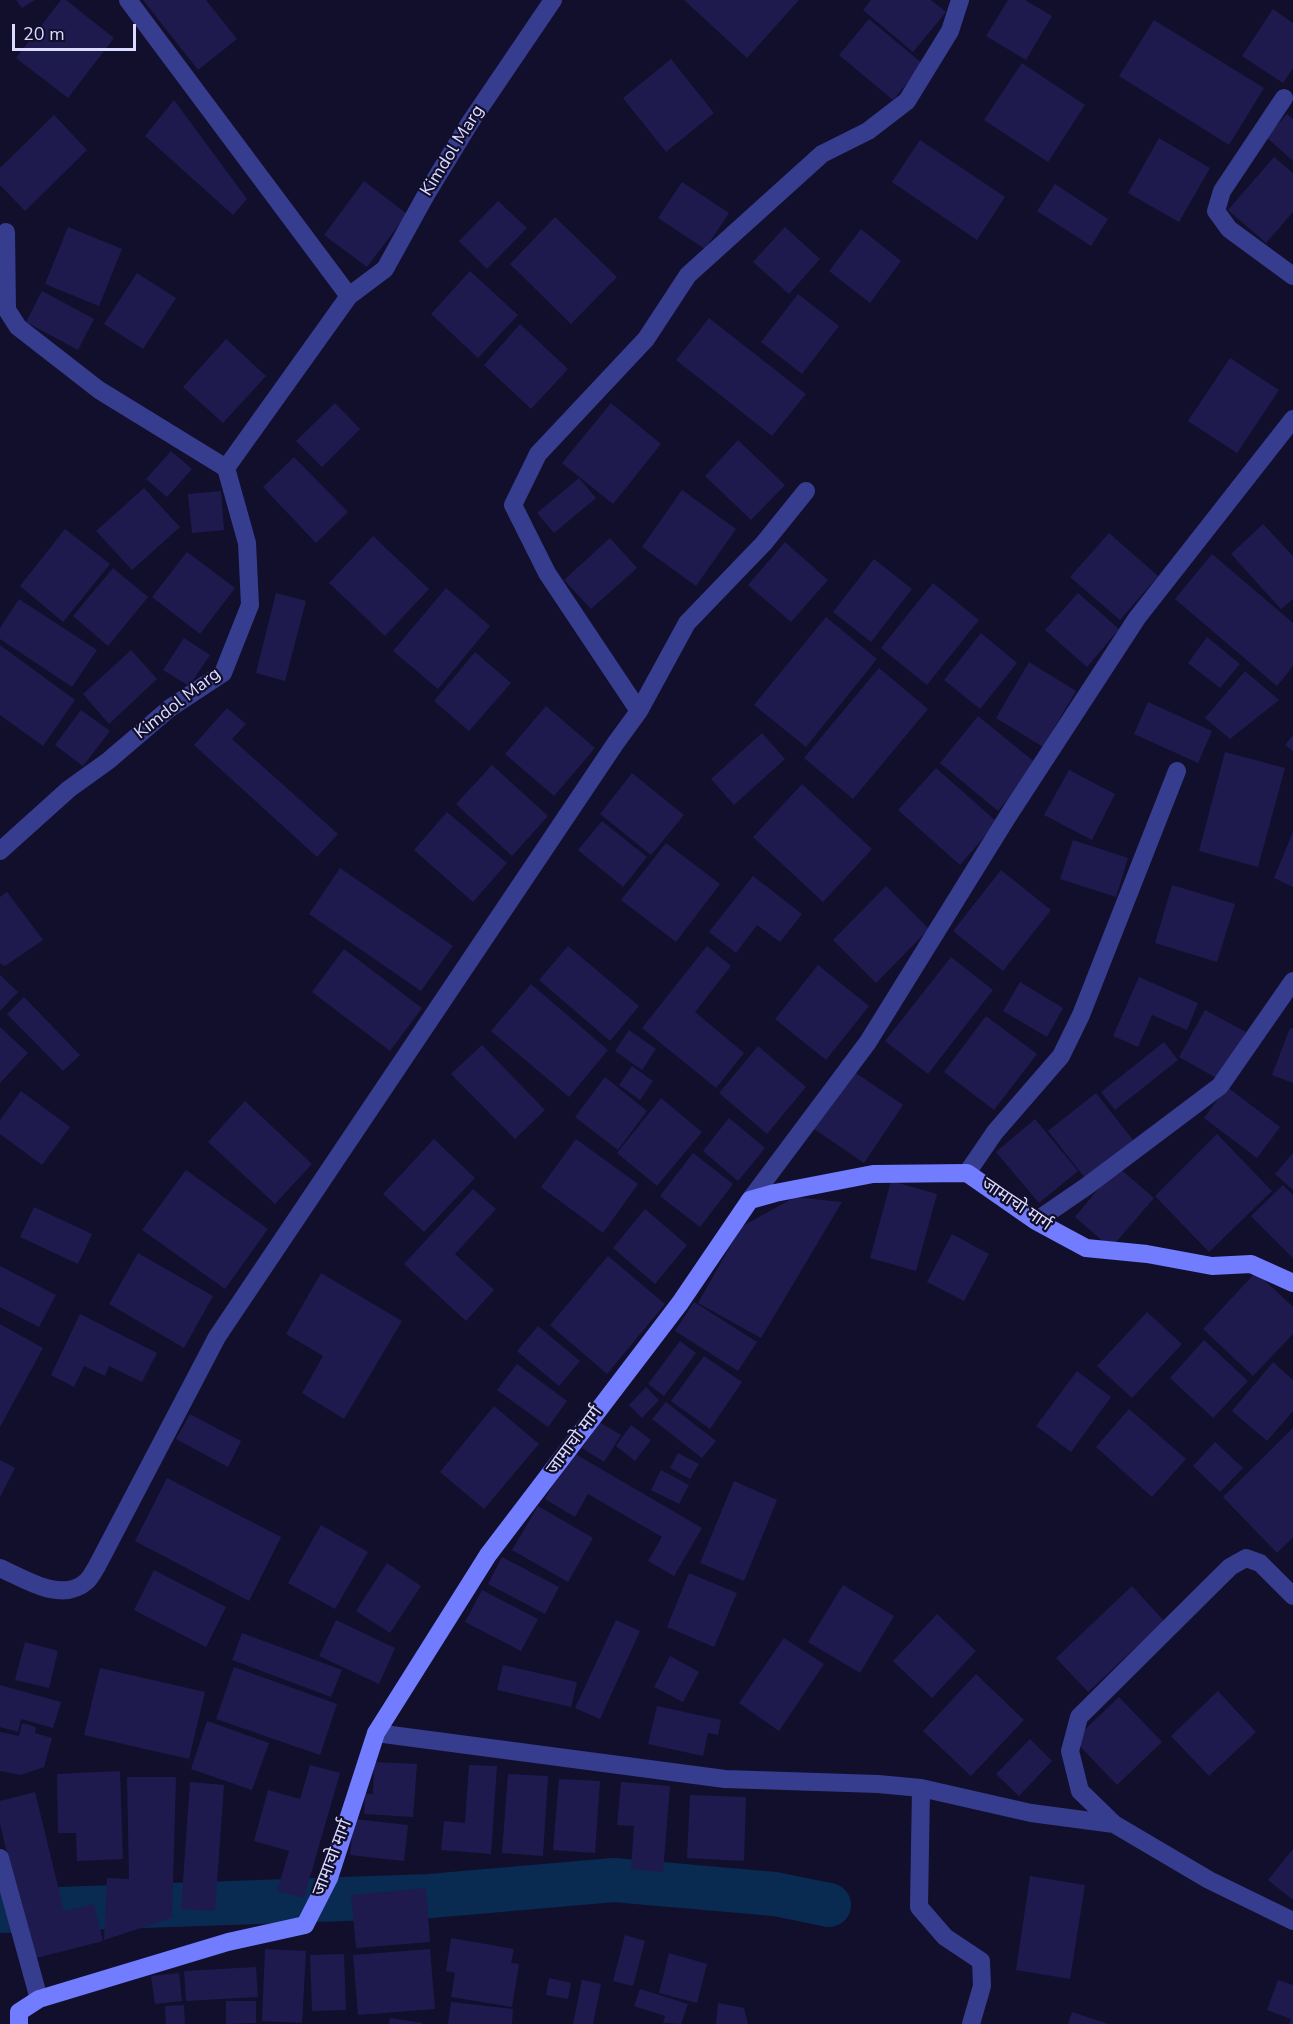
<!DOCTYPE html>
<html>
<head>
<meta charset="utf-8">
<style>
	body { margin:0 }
	#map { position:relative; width:1293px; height:2024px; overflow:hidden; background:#110f2c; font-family:"Nunito Sans",sans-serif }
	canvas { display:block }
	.scale { position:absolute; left:12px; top:24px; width:124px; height:27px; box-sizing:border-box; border:3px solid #dbdaff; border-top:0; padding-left:8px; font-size:18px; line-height:21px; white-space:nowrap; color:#dbdaff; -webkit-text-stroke:4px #110f2c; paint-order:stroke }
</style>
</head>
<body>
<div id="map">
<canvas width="1293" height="2024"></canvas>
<div class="scale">20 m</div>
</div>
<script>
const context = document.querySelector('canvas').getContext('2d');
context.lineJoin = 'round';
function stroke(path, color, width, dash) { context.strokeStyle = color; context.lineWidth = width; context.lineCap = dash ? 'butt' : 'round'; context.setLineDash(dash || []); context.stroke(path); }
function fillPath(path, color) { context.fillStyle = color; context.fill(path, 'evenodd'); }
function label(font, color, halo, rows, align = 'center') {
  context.font = font + ' "Nunito Sans","Noto Sans Devanagari",sans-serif'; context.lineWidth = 4.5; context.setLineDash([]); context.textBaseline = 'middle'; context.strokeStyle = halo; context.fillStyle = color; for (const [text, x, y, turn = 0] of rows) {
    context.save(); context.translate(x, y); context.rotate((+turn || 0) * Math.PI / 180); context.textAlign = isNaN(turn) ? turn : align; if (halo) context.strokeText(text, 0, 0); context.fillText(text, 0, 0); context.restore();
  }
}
stroke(new Path2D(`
	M0,1911L430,1896L614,1880L775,1894L829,1905`), '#092b51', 44);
fillPath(new Path2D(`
	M16,0H35L22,8Z
	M61,0H66L114,38L68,98L16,58Z
	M143,0H206L237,39L198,70Z
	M684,0H799L747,58Z
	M871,0H931L946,12L913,52L863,10Z
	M1008,0H1025L1052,16L1026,60L986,36Z
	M1273,9L1293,23V68L1283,83L1242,56Z
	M869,19L923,64L893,100L839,55Z
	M1154,20L1264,88L1229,145L1119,76Z
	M671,59L714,113L666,152L623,98Z
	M1022,63L1085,105L1048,162L984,120Z
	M174,100L247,199L233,215L145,136Z
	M1287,114L1293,119V161L1266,137Z
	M54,115L87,150L25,211L0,185V168Z
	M1159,138L1210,168L1179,222L1128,193Z
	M920,140L1005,197L977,240L892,182Z
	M1274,157L1293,173V212L1266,243L1228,210Z
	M364,181L407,214L367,267L324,235Z
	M682,182L729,213L705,249L658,218Z
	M1055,184L1108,219L1091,246L1037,211Z
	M498,201L527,228L487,269L459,241Z
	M555,217L617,277L571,324L510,264Z
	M68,227L122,249L99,306L45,284Z
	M785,227L820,259L789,294L753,262Z
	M861,229L901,261L870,303L829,271Z
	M470,271L518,315L478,358L431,314Z
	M137,273L176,298L143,349L104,324Z
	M42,291L94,319L78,350L26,322Z
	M798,294L839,326L802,374L761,342Z
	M709,318L806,394L772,436L676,360Z
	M520,324L568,369L531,409L484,365Z
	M226,339L266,376L223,423L183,387Z
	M1230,358L1279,390L1237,453L1188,421Z
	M335,403L360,429L322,467L296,441Z
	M611,403L661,444L613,504L562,463Z
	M738,440L785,485L751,520L705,476Z
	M171,451L192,469L167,497L146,479Z
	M294,457L348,512L316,543L263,487Z
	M579,478L596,498L554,533L537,513Z
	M144,488L180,527L132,570L96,531Z
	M682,490L736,529L696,586L642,547Z
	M221,491L224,530L192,533L188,494Z
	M1263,524L1293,556V599L1281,609L1231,554Z
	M65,529L110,564L63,622L20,586Z
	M1109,533L1158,576L1120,620L1070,577Z
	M373,536L429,589L385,636L329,583Z
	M610,538L637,568L591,609L564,580Z
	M785,542L828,580L791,622L748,585Z
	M187,552L235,588L200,634L152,597Z
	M1212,554L1293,623V666L1277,686L1175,599Z
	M874,559L912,589L871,642L833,612Z
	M113,568L148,597L108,646L73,616Z
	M933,583L979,620L927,685L881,648Z
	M446,588L490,626L438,689L393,651Z
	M276,593L306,601L285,681L256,673Z
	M1078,593L1119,629L1087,667L1045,630Z
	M19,599L97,650L72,687L0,639V628Z
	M826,617L877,659L806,747L754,705Z
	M981,633L1017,663L980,709L944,680Z
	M1207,637L1240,664L1220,688L1188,663Z
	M184,638L210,655L189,686L163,670Z
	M0,645L75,700L43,746L0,715Z
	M131,650L157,679L109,724L83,694Z
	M475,652L511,683L469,731L434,701Z
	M1029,662L1076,691L1043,747L996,718Z
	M879,668L928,709L853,799L804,758Z
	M1245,671L1279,700L1230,739L1205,718Z
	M1148,702L1212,731L1198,763L1134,734Z
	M546,706L595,748L554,796L505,754Z
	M227,708L246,724L232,739L338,834L317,857L194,745Z
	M81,710L110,731L83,766L55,745Z
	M978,716L1037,764L998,811L940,763Z
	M762,733L785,759L734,805L711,779Z
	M1293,735V751L1285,745Z
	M1225,752L1285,768L1258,867L1199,851Z
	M492,765L548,816L512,856L456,804Z
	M936,768L997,822L960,865L898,810Z
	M1069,770L1115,794L1092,840L1044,815Z
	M632,773L684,815L651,855L600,814Z
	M802,784L872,849L823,902L753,837Z
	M447,812L507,863L473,902L414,850Z
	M602,821L647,857L623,887L578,850Z
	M1293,832V887L1274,878Z
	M1073,840L1128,858L1116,897L1060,879Z
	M666,843L720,884L676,942L621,900Z
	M340,868L453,946L421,991L309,914Z
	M1001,870L1051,910L1003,971L953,931Z
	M753,876L802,914L780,942L757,925L736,953L709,932Z
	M1172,885L1235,904L1217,962L1155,943Z
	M886,886L929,929L876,983L833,940Z
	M7,892L43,940L5,966L0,963V897Z
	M568,946L639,1006L610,1041L539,980Z
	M707,946L731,966L695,1012L744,1053L716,1088L642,1028Z
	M344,949L422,1008L390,1051L312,992Z
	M951,957L993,990L928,1074L885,1041Z
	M818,965L869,1006L826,1060L775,1019Z
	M0,975L18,992L0,1011Z
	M1139,977L1198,1003L1187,1030L1152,1015L1138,1047L1113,1036Z
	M1020,982L1063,1008L1047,1037L1003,1011Z
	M531,984L608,1050L569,1097L491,1031Z
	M24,997L80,1055L63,1071L7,1014Z
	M1205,1010L1246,1032L1220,1080L1179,1057Z
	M986,1016L1037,1054L994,1110L944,1072Z
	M0,1027L28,1053L0,1083Z
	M1290,1028L1293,1029V1083L1272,1075Z
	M629,1030L656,1049L642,1070L615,1051Z
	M1164,1042L1178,1060L1115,1110L1101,1092Z
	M482,1045L545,1110L515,1139L451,1074Z
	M758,1046L806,1087L767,1134L719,1093Z
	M632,1066L653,1081L640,1100L619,1085Z
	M853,1071L903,1105L864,1163L814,1129Z
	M605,1077L647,1111L618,1150L575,1117Z
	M1227,1087L1280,1127L1257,1158L1204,1118Z
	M21,1091L70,1127L42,1165L0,1134V1120Z
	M1096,1093L1133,1140L1085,1178L1048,1131Z
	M661,1098L702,1132L657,1186L617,1153Z
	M245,1101L312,1164L275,1204L208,1142Z
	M729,1118L765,1148L738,1181L703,1151Z
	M1035,1119L1078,1171L1039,1203L996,1152Z
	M1217,1134L1272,1191L1209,1252L1155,1196Z
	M434,1139L475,1178L424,1232L383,1194Z
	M576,1139L638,1184L603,1233L541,1187Z
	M693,1153L733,1184L700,1227L660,1196Z
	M1293,1153V1190L1275,1174Z
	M1117,1166L1154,1198L1111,1248L1075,1217Z
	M186,1170L268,1229L225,1289L142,1230Z
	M891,1181L937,1194L916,1271L870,1258Z
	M1283,1185L1293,1195V1258L1251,1216Z
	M473,1189L496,1209L455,1254L494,1290L466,1321L404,1264Z
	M795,1197L842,1202L761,1338L698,1303L741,1227Z
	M34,1207L92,1234L78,1264L20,1237Z
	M645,1209L687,1245L655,1284L613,1248Z
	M952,1234L989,1254L964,1301L927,1282Z
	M138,1253L213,1296L184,1348L109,1304Z
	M608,1256L665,1304L607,1374L550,1325Z
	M0,1266L56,1295L39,1327L0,1307Z
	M1256,1272L1293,1307V1334L1253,1376L1203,1329Z
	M321,1273L402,1321L344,1419L302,1393L323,1356L286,1334Z
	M694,1302L757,1342L738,1371L675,1331Z
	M1147,1312L1182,1344L1132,1398L1097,1366Z
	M80,1314L157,1353L142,1382L109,1366L105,1376L84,1366L74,1387L51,1375Z
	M0,1324L43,1348L0,1427Z
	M538,1326L580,1361L559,1386L517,1351Z
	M1204,1340L1248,1381L1213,1418L1170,1378Z
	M680,1341L696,1353L664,1396L648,1384Z
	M704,1356L742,1382L710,1429L671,1401Z
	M1273,1362L1293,1380V1411L1267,1441L1232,1411Z
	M517,1364L567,1401L548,1427L497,1390Z
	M1077,1371L1111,1397L1071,1452L1036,1426Z
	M646,1387L659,1400L642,1418L629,1405Z
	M666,1402L716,1441L702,1458L652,1419Z
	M494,1406L539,1444L484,1509L440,1472Z
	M1129,1409L1186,1459L1152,1497L1096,1447Z
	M190,1414L241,1441L228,1467L176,1439Z
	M599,1422L621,1435L604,1462L582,1448Z
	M631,1425L651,1440L635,1461L616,1446Z
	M1293,1428V1537L1277,1553L1223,1497Z
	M1215,1442L1243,1468L1220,1492L1193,1466Z
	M572,1452L702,1528L674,1576L648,1561L662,1537L588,1494L575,1517L545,1499Z
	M678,1453L699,1464L690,1479L670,1468Z
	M0,1460L15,1468L0,1497Z
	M661,1470L689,1485L679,1504L651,1490Z
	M167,1478L281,1537L249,1601L135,1541Z
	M734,1481L777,1500L744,1581L700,1563Z
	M538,1506L593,1538L568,1582L512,1550Z
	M321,1525L368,1552L335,1609L288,1583Z
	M502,1557L559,1587L545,1614L488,1584Z
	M387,1563L421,1586L390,1633L356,1611Z
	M154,1570L226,1607L206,1647L134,1610Z
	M689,1573L737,1593L714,1647L667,1627Z
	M843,1585L894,1616L860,1673L808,1642Z
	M1132,1586L1164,1621L1088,1692L1056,1658Z
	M482,1590L538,1619L521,1651L465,1622Z
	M937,1614L976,1651L932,1698L893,1661Z
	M336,1620L395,1648L379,1684L319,1656Z
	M616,1620L640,1631L600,1719L575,1708Z
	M242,1633L342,1670L331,1697L232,1660Z
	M784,1638L824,1664L779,1731L739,1703Z
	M25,1642L58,1651L49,1688L15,1680Z
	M670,1656L699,1672L683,1702L654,1687Z
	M503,1665L577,1682L571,1707L497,1690Z
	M234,1667L337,1704L320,1755L216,1719Z
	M100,1668L205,1692L189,1759L84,1735Z
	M976,1674L1024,1720L971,1776L923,1731Z
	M0,1685L61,1702L53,1728L21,1719L18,1732L0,1727Z
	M1218,1691L1256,1732L1209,1776L1171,1736Z
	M1119,1697L1162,1742L1117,1785L1074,1740Z
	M657,1706L721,1720L718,1735L708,1733L703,1756L648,1744Z
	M207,1721L269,1743L252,1790L191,1769Z
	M22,1723L36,1727L35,1733L52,1738L44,1767L21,1775L0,1771V1732L19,1736Z
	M1030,1739L1052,1761L1019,1796L996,1774Z
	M374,1762L417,1764L413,1817L364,1814L365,1794H373Z
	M310,1765L340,1773L304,1898L277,1891L289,1851L254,1841L268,1790L300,1799Z
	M469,1765L497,1766L491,1854L441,1850L444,1821L465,1823Z
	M120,1771L123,1859L77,1861L76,1833H58L57,1774Z
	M508,1774L548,1776L543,1856L502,1853Z
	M127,1777H176L172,1918L104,1940L107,1878L129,1879Z
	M559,1779L600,1781L595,1853L553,1850Z
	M190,1782L224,1785L215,1911L181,1909Z
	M621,1782L670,1786L663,1872L631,1869L634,1826L617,1825Z
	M35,1792L64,1911L94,1904L103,1941L32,1959L0,1824V1801Z
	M690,1795L746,1797L744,1861L687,1858Z
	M354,1819L408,1825L404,1861L350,1855Z
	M1293,1849V1900L1268,1880Z
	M1030,1876L1085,1885L1070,1979L1016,1970Z
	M426,1888L430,1942L356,1948L351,1895Z
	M625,1935L645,1941L633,1986L613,1981Z
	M451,1938L514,1949L511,1963L519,1964L512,2007L451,1997L455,1973L446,1971Z
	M265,1949L306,1951L302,2023L262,2021Z
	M430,1949L435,2009L358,2015L353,1955Z
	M669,1953L707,1964L697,2003L659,1993Z
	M344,1954L346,2010L312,2011L310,1955Z
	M256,1967L258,1997L186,2001L184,1971Z
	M179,1973L182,2001L155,2004L151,1976Z
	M549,1978L571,1983L568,1999L546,1995Z
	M582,1980L601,1984L593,2024H573Z
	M1278,1980L1293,1985V2024H1289L1291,2019L1267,2010Z
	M640,1989L688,2004L681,2024L663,2023L665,2016L634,2006Z
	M226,2001H256V2023L226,2024Z
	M451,2002L513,2009L512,2024H448Z
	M718,2003L744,2008L748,2024H716Z
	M184,2005L185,2024H166L165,2006Z
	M1072,2012L1108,2024H1068Z
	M390,2018L422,2023V2024H389Z`), '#1f1a4e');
stroke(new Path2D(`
	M128,0L349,296
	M1284,98L1222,191L1216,211L1229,229L1293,276
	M6,232L7,310L18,327L99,390L226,468L349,296L385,269L427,193L471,121L553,0
	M806,491L764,543L687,623L639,711L547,573L513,505L538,454L646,339L688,275L822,154L868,131L907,101L950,31L960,0
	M0,851L69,789L108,761L170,708L223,673L250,605L247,543L226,468
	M967,1173L995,1132L1061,1056L1081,1015L1177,771
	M750,1200L868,1042L1008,816L1137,618L1293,419
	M1036,1221L1087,1186L1220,1086L1293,981
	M0,1568C25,1579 62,1604 87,1581C91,1577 94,1571 97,1566L217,1337L615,744L639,711
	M1293,1596L1260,1563L1246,1558L1230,1567L1079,1717L1070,1751L1080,1791L1114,1824L1209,1880L1293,1921
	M376,1733L725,1779L878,1784L921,1788L1031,1813L1114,1824
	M921,1788L919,1907L945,1937L981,1961L982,1986L971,2024
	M0,1858L39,1999`), '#373d8e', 18);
stroke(new Path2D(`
	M19,2024V2012L39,1999L228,1942L305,1925L329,1878L376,1733L488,1555L680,1303L750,1200L775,1193L873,1174L967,1173L1036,1221L1086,1248L1147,1254L1212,1266L1251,1264L1293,1283`), '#717cff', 18);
label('18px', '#dbdaff', '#110f2c', [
	["Kimdol Marg",453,151,-58],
	["Kimdol Marg",178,704,-38],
	["जामाचो मार्ग",1016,1205,34],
	["जामाचो मार्ग",575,1441,-53],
	["जामाचो मार्ग",333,1858,-69]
]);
</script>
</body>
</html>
